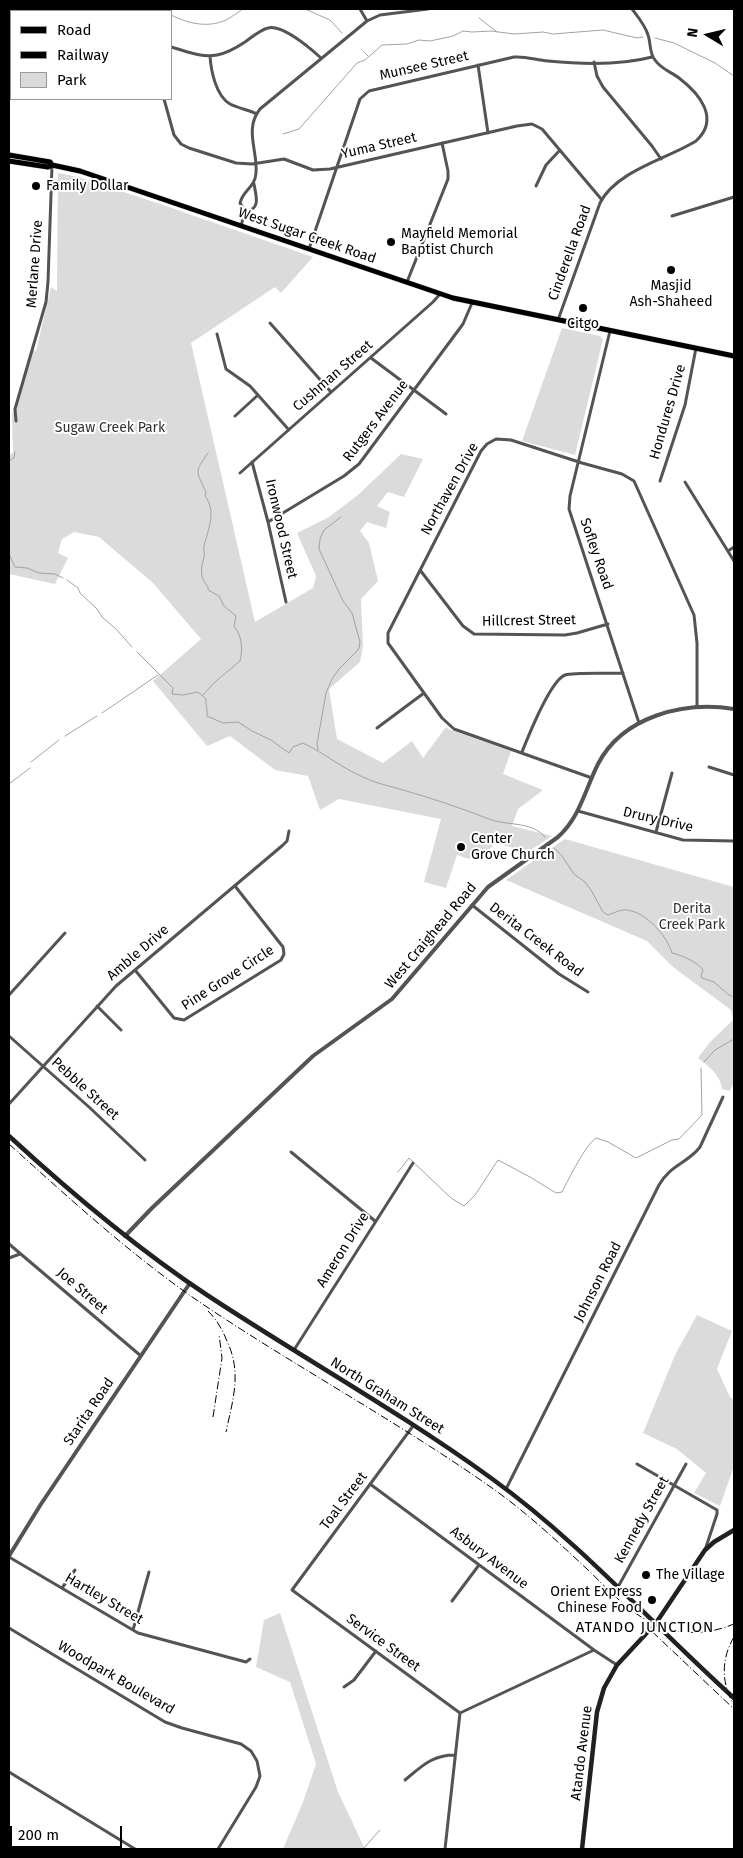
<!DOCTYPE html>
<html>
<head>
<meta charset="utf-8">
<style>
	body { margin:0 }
	#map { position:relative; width:743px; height:1858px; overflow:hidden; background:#fff; font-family:"Fira Sans",sans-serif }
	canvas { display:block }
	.frame { position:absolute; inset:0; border:10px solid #000; pointer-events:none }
	.legend { position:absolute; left:10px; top:10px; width:162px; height:90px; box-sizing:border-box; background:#fff; border:1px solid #999; margin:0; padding:6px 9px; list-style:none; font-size:15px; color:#000 }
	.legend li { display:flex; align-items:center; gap:10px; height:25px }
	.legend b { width:25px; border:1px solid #999 }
	.north { position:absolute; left:683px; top:10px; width:50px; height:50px; -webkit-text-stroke:4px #fff; paint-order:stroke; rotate:279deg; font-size:14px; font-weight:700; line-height:20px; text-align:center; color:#000 }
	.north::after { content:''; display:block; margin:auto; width:18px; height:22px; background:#000; clip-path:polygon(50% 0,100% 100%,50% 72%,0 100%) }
	.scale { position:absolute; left:10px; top:1826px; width:112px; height:22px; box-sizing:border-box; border:2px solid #000; border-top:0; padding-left:6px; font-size:15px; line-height:18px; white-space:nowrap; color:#000; -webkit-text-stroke:4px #fff; paint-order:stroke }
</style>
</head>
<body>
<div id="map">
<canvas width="743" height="1858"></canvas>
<div class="frame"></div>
<ul class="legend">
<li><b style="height:6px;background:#000"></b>Road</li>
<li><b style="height:6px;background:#000"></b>Railway</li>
<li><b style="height:14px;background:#dbdbdb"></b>Park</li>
</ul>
<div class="north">N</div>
<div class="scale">200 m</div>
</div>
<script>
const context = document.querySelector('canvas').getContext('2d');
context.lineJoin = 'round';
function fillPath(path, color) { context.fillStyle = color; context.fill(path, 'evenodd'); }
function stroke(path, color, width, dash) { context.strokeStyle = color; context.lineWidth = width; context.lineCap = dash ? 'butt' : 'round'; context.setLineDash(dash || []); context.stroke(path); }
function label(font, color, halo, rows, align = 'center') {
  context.font = font + ' "Fira Sans",sans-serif'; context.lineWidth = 4; context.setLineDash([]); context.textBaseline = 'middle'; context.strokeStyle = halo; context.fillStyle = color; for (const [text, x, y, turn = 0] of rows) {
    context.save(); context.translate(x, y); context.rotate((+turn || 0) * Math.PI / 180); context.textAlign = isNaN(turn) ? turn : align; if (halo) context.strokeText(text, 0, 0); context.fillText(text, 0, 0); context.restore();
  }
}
fillPath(new Path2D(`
	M58,173L78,177L160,204L313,257L281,293L275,287L191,343L255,622L313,588L316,576L297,533L329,517L358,495L401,454L423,459L404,497L388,492L377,506L390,512L386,528L367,522L360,531L369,543L378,581L361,599L363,646L360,662L329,689L337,739L383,763L412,741L423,758L446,727L448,729L511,751L503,774L543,790L518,809L512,826L552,836L528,852L495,843L488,851L480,849L469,859L457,855L446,888L424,882L441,819L339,799L320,810L308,776L275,770L230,736L207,746L153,681L201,639L153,583L99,537L74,532L62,539L58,553L68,558L55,584L9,574V456L13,452L12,415L31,350L36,351L51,287L57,291Z
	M562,328L600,336L603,339L575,455L522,441Z
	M565,839L734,887V1082L730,1091L722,1089C720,1074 709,1067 698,1058L710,1042L733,1020L731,1010L673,967L647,941L506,880Z
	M697,1315L732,1331L717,1369L730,1397L734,1400V1466L720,1506L694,1493L706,1473L677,1449L643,1433L675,1355Z
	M280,1613L338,1792L365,1849H283L303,1802L316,1764L290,1682L256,1667L264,1620Z`), '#dbdbdb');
stroke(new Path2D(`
	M305,9L330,20L342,33
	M163,10L165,11
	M171,15C189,24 208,28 226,20C232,17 238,12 243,9
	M479,18L497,32
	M9,32H11
	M655,38L674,43L715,63L734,76
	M363,51L368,56
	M283,134L299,129L357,63L365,60L382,45L407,44L419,40L430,41L453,36L463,31L472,32L491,31L514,34L543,32L553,34L603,30L637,38L643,37
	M9,461L14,458L15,452
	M9,554L15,567L27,568L39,573L55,574L63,578
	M67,580L78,588L80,593L97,609L102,617L116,629L132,647
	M137,652L173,688L172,694L183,695L198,692L206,699C205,704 208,709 207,716L223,723L238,722L252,731L271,740L289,753L293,747L303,743C324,753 342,768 363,777C375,783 389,786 403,790C431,798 461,808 489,819C507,826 532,821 545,837
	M203,695L215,682L240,661C243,648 242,636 234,626L236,616L224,606L219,596L208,590V587C199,576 201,569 204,557C205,553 203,550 204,546C208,529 217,512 205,496L206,492C196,470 194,473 208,453
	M102,713L158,675
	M65,736L97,716
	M318,750L317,744L326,693L332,679L339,669L356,652L359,648L360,642L352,613L343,601L319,549L320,539L324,530L341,517
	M31,762L59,740
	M9,784L30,768
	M554,848L562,856L574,874L585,882L591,890L603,912L608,915C614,913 621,909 627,910C646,912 667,936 672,953C681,955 698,962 703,970L701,976L702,978L714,982L729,995L734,997
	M704,1062L715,1050L734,1039
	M398,1172L409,1158L451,1198L464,1206L475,1195L498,1160L530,1177L556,1193L562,1192C568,1180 586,1144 596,1138L608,1142L636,1158L672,1140L679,1139L702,1115L701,1068
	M363,1849L380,1830`), '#a2a2a2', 1);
const primary = new Path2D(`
	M9,155L50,162L52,165
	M9,161L48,167L52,165L80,171L453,298L734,356`);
stroke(primary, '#dbdbdb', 6);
stroke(new Path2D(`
	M65,9L67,11
	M158,9L159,11
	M360,9L367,21
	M171,47C186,51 201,58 217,55C228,53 236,48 245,42C252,37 260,30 268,28C282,24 311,49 321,58
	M210,56C211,71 216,96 230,104C238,108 248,110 257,114
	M594,62L597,76L603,87L652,146L661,159
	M478,65L488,133
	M164,99L174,135L181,144L189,148L236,163L252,164L284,159L313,170L330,169L517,126L532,124L542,129L602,200
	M536,186L546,165L560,150
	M245,211L240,203C243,190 255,188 256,173C258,151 244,129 260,109L367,21L380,15L428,9
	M246,211C261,209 256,196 254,184
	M672,216L734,197
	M241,226L245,211
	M309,249L360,99L369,91L514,57C526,56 536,60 548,61C579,64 622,65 652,57
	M407,282L448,179V171L442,143
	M558,320L600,203C616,171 667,159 696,141C720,119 700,94 679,78C671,72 661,69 655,60C649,53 651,43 648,35C645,25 638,17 632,9
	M270,323L331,392
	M610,331L570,496L569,509L639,723
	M217,334L226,369L250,386L289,430
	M371,358L446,414
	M235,416L258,395
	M16,421L15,409L46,302L48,282L52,165
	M252,462L268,522L286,602
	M240,473L433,302L440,294
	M660,481L685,405L696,348
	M685,482L734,561
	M268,522L344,476L359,464L463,324L472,303
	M728,551L734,547
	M420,570L463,626L474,634L565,635L577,633L608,624
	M377,728L424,693
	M522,752C528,737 550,681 565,675C576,672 610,674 623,673
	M709,767L734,775
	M592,778L454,729L442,718L388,643V633L481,451L487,444L496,439L511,440L582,463L622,474L634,481L694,615L697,643V707
	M578,811L683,840L734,841
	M656,832L672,773
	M472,905L559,974L588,992
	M135,970L174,1018L184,1020L281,960L284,954L283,947L235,886
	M9,995L65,933
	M97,1006L121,1030
	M9,1036L89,1107L145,1160
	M9,1104L116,986L283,845L287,841L289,831
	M291,1152L375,1221
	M9,1244L141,1356
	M9,1258L20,1254
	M294,1350L413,1163
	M413,1426L292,1590L460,1713
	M637,1464L717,1510V1514L705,1550
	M370,1484L594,1650
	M506,1489L659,1185C671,1164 688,1163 700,1147L723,1097
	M9,1557L138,1633L246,1662L250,1659
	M618,1587L686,1464
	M62,1588L75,1570
	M452,1601L479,1565
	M9,1628L165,1722L182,1728L241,1744L251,1751L257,1761L260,1776L256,1787L218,1849
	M133,1630L149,1572
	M344,1687L354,1680L376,1651
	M9,1772L135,1849
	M405,1780C422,1766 432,1755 455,1755
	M445,1849L460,1713L594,1650L617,1665`), '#545454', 3);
stroke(new Path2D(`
	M125,1236L152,1208L313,1056L392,999L488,887L558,837C580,817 585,790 598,764C623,716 684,701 734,709
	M9,1556L41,1504L190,1283`), '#545454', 4);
stroke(new Path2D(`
	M9,1136C71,1193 136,1248 207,1295C301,1357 400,1412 491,1478C580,1542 653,1625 734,1698
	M582,1849L597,1712L604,1688L617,1665L656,1623L705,1550L714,1542L734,1530`), '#212121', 4.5);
stroke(primary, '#000', 5);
stroke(new Path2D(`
	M9,1144C70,1199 130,1254 198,1301C294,1366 397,1421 492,1488C526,1512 557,1541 587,1569C607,1588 627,1611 652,1623C678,1636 708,1635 734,1624
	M208,1311C217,1320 222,1329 227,1341C242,1373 233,1399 226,1432
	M213,1417L222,1358L219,1334
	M642,1622L734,1709
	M734,1637C721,1659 721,1683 734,1705`), '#000', 1, [8, 2.5, 1, 2.5]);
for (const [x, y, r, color] of [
	[36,186,5,"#000"],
	[391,242,5,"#000"],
	[671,270,5,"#000"],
	[583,308,5,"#000"],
	[461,847,5,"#000"],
	[646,1575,5,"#000"],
	[652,1600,5,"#000"]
]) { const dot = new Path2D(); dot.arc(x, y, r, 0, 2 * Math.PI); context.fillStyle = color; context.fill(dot); stroke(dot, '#fff', 2); }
label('14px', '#000', '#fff', [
	["Munsee Street",424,66,-13],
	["Yuma Street",379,146,-13],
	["West Sugar Creek Road",307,236,19],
	["Cinderella Road",570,253,-70],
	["Merlane Drive",35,264,-86],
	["Cushman Street",333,376,-41],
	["Hondures Drive",668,412,-74],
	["Rutgers Avenue",376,421,-53],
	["Northaven Drive",450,489,-61],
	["Ironwood Street",281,529,77],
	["Sofley Road",596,554,71],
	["Hillcrest Street",529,621,-1],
	["Drury Drive",658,820,13],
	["West Craighead Road",431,936,-50],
	["Derita Creek Road",536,940,37],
	["Amble Drive",138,953,-41],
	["Pine Grove Circle",228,978,-33],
	["Pebble Street",85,1089,42],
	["Ameron Drive",343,1250,-58],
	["Johnson Road",598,1282,-63],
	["Joe Street",82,1291,41],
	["North Graham Street",387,1396,32],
	["Starita Road",89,1412,-56],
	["Toal Street",344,1501,-53],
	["Kennedy Street",642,1520,-61],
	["Asbury Avenue",489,1558,37],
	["Hartley Street",104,1599,30],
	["Service Street",383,1643,36],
	["Woodpark Boulevard",116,1678,30],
	["Atando Avenue",582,1753,-83]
]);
label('14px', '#000', '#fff', [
	["Family Dollar",46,186],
	["Mayfield Memorial",401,234],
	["Baptist Church",401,250],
	["Masjid",671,286,"center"],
	["Ash-Shaheed",671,302,"center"],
	["Citgo",583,324,"center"],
	["Center",471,839],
	["Grove Church",471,855],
	["The Village",656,1575],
	["Orient Express",642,1592,"right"],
	["Chinese Food",642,1608,"right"]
], 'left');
label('14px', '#323232', '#fff', [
	["Sugaw Creek Park",110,428],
	["Derita",692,909],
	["Creek Park",692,925]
]);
context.letterSpacing = '1px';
label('15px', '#000', '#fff', [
	["ATANDO JUNCTION",645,1628]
]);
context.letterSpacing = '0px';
</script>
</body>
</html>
